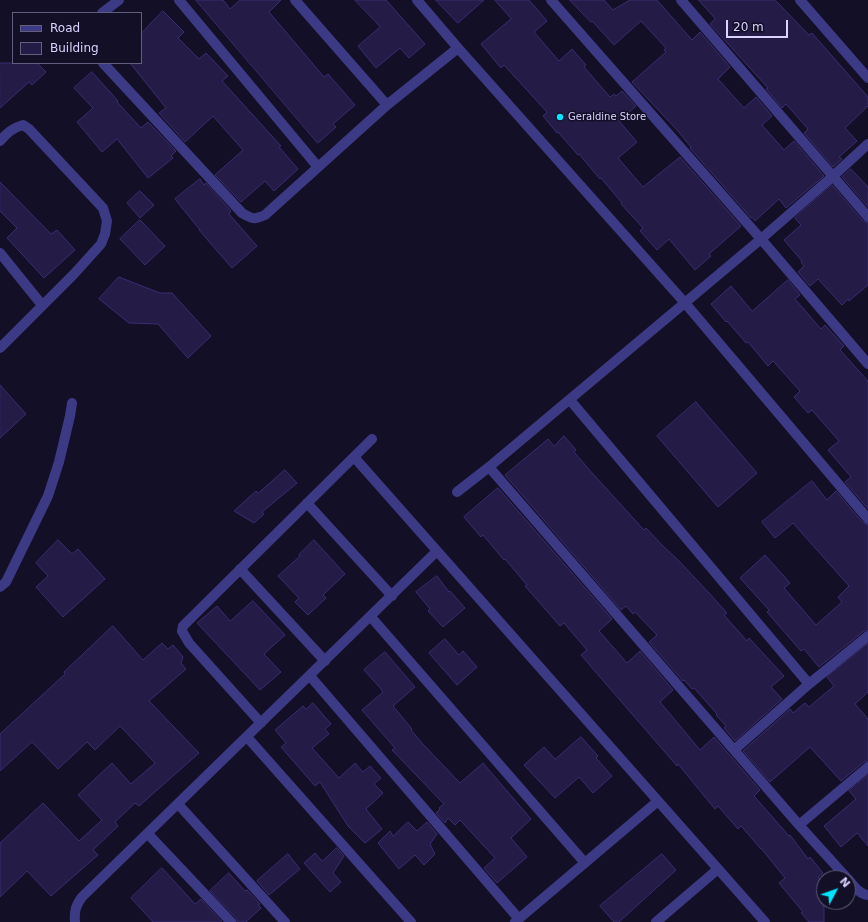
<!DOCTYPE html>
<html>
<head>
<meta charset="utf-8">
<style>
	body { margin:0 }
	#map { position:relative; width:868px; height:922px; overflow:hidden; background:#130f26; font-family:"DejaVu Sans",sans-serif }
	canvas { display:block }
	.legend { position:absolute; left:12px; top:12px; width:130px; height:52px; box-sizing:border-box; background:#130f26; border:1px solid #625e7d; margin:0; padding:5px 7px; list-style:none; font-size:12px; color:#d9d4ff }
	.legend li { display:flex; align-items:center; gap:8px; height:20px }
	.legend b { width:20px; border:1px solid #625e7d }
	.north { position:absolute; left:816px; top:870px; width:40px; height:40px; box-sizing:border-box; background:#130f26; border:1px solid #625e7d; border-radius:50%; rotate:49deg; font-size:11px; font-weight:700; line-height:16px; text-align:center; color:#d9d4ff }
	.north::after { content:''; display:block; margin:auto; width:14px; height:18px; background:#00e5ff; clip-path:polygon(50% 0,100% 100%,50% 72%,0 100%) }
	.scale { position:absolute; left:726px; top:20px; width:62px; height:18px; box-sizing:border-box; border:2px solid #d9d4ff; border-top:0; padding-left:5px; font-size:12px; line-height:14px; white-space:nowrap; color:#d9d4ff; -webkit-text-stroke:3px #130f26; paint-order:stroke }
</style>
</head>
<body>
<div id="map">
<canvas width="868" height="922"></canvas>
<ul class="legend">
<li><b style="height:5px;background:#3d3a85"></b>Road</li>
<li><b style="height:11px;background:#241b47"></b>Building</li>
</ul>
<div class="north">N</div>
<div class="scale">20 m</div>
</div>
<script>
const context = document.querySelector('canvas').getContext('2d');
context.lineJoin = 'round';
function fillPath(path, color) { context.fillStyle = color; context.fill(path, 'evenodd'); }
function stroke(path, color, width, dash) { context.strokeStyle = color; context.lineWidth = width; context.lineCap = dash ? 'butt' : 'round'; context.setLineDash(dash || []); context.stroke(path); }
function label(font, color, halo, rows, align = 'center') {
  context.font = font + ' "DejaVu Sans",sans-serif'; context.lineWidth = 3; context.setLineDash([]); context.textBaseline = 'middle'; context.strokeStyle = halo; context.fillStyle = color; for (const [text, x, y, turn = 0] of rows) {
    context.save(); context.translate(x, y); context.rotate((+turn || 0) * Math.PI / 180); context.textAlign = isNaN(turn) ? turn : align; if (halo) context.strokeText(text, 0, 0); context.fillText(text, 0, 0); context.restore();
  }
}
const building = new Path2D(`
	M196,0H223L230,9L240,0H281L269,12L324,77L328,74L355,105L333,124L336,127L318,143Z
	M355,0H386L425,44L409,58L400,48L376,68L358,46L380,27Z
	M436,0H484L458,23Z
	M495,0H529L547,21L534,32L559,61L572,49L586,65L584,67L610,97L614,94L616,96L622,91L636,106L619,121L637,142L618,158L643,187L680,157L741,226L709,254L711,256L695,270L669,239L657,250L640,231L643,228L621,204L622,203L601,178L600,179L579,154L578,155L558,132L557,133L543,116L547,112L504,65L501,68L481,44L511,19Z
	M570,0H604L613,10L630,0H657L692,40L700,32L730,67L718,79L744,108L756,97L772,116L762,125L784,150L794,141L824,176L786,208L779,199L755,221L752,217L751,218L690,148L691,147L678,131L632,82L666,52L664,50L666,48L641,21L614,45L592,21L591,22Z
	M699,0H775L809,35L812,33L868,97V106L845,128L857,141L839,157L842,159L833,167L804,133L808,129L786,104L782,108L766,89L768,88L710,24L715,19Z
	M163,11L184,32L178,38L199,59L206,53L228,76L222,81L281,146L279,147L298,169L274,191L265,181L241,202L215,175L243,150L213,116L185,142L159,113L166,108L130,63H141V34Z
	M0,63H37L46,72L32,85L29,82L0,108Z
	M92,72L118,101L117,102L141,128L148,122L176,151L171,156L173,158L148,178L117,139L102,152L77,122L93,108L74,88Z
	M851,169L868,187V207L842,177Z
	M200,179L204,185L206,183L231,211L229,214L257,246L232,268L199,230H200L175,199Z
	M0,182L51,234L57,230L75,250L44,278L7,238L17,228L0,211Z
	M832,185L863,221L868,223V285L849,301L848,299L842,305L818,279L810,286L798,272L804,266L801,262L802,261L784,240L801,225L795,218Z
	M140,191L154,205L140,218L127,203Z
	M140,220L165,246L145,265L120,239Z
	M119,277L160,293H172L211,336L188,358L158,324L129,323L99,299Z
	M788,280L800,295L795,299L821,329L825,325L844,346L840,350L868,381V509L845,482L851,477L828,450L839,441L812,410L808,413L794,397L800,391L773,361L768,366L748,342L746,343L727,321L726,322L711,304L731,286L752,311Z
	M0,385L26,414L0,438Z
	M696,402L757,473L718,507L657,436Z
	M564,436L576,450L574,452L593,474L644,530L646,528L662,545L679,561L709,593L727,613L724,615L747,641L749,638L784,676L771,687L782,699L735,741L724,728L726,726L716,715L717,714L694,688L692,689L684,680L683,681L649,642L657,635L635,612L633,614L626,606L621,610L505,475L548,439L554,446Z
	M285,470L297,483L262,512L264,514L254,523L234,511L256,491L258,493Z
	M812,481L827,500L836,491L863,523L868,525V630L864,631L819,667L804,649L801,651L767,612L769,610L740,578L765,555L790,583L784,588L816,625L842,602L838,597L849,586L793,523L775,538L762,522Z
	M498,488L612,619L599,631L627,663L640,651L673,690L660,702L700,750L714,737L760,790L754,796L789,836L790,835L808,859L810,857L823,873L818,877L824,885V922H809L801,913L803,912L779,883L785,878L761,848V849L741,826L738,829L718,806L715,809L678,764L677,766L581,655L587,650L564,623L560,626L525,586L527,585L505,559L504,560L483,535L481,537L464,517Z
	M58,540L72,554L78,549L105,579L63,617L36,587L48,576L36,563Z
	M314,540L345,574L323,595L326,598L308,615L295,602L299,598L278,576L300,556L299,555Z
	M437,576L449,592L450,591L465,608L443,627L428,611L430,609L416,592Z
	M253,601L285,635L264,654L281,672L260,690L197,623L217,606L230,621Z
	M113,626L143,660L162,643L168,649L173,645L183,657L181,663L186,669L149,701L199,753L139,806L135,803L115,822L118,826L93,850L98,855L51,896L27,871L0,897V843L43,803L79,841L102,820L78,795L112,763L131,784L155,763L120,726L95,750L87,742L58,769L32,742L0,771V734L65,674L64,672L103,635Z
	M445,639L459,655L463,651L477,667L457,685L429,653Z
	M868,644V692L855,704L868,719V761L864,762L841,781L810,747L770,782L743,751L790,709L793,713L805,703L809,707L834,686L827,677Z
	M385,652L415,687L393,706L412,729L411,730L421,742L460,783L483,763L531,819L511,838L527,857L497,883L484,868L495,858L460,820L455,825L448,818L445,823L436,813L440,809L439,808L444,804L392,750L395,748L362,710L383,692L381,689L364,670Z
	M313,703L331,724L325,729L329,734L312,748L339,778L355,763L363,772L370,766L381,778L374,784L383,793L366,809L382,829L365,843L348,826L320,782L315,786L281,747L286,743L275,730L303,706L306,709Z
	M581,737L598,756L596,758L612,776L593,793L579,777L555,798L524,765L544,747L555,759Z
	M868,775V846L857,833L841,847L824,826L856,799L849,791Z
	M408,822L417,831L427,822L437,834L430,844L435,854L424,865L415,855L399,869L378,843L390,831L393,836Z
	M337,848L344,856L333,873L341,882L330,892L304,863L315,853L322,861Z
	M288,854L300,869L269,895L257,881Z
	M662,854L676,870L619,922H614L600,906Z
	M162,868L195,904L201,899L222,922H153L131,898Z
	M229,873L245,891L247,890L260,904L258,905L261,908L246,922H237L236,918L210,891Z`);
fillPath(building, '#241b47');
stroke(building, '#3b2d73', 1);
stroke(new Path2D(`
	M179,0L318,167
	M295,0L387,105
	M417,0L458,48L685,303L868,519
	M551,0L761,239L868,364
	M681,0L868,217
	M800,0L868,78
	M102,13L119,0
	M103,63L242,213C252,219 254,220 265,215L387,105L458,48
	M0,141C7,133 12,128 23,125L29,129L103,208L107,221L105,234L101,244L74,274L0,348
	M0,253L42,305
	M570,400L809,684
	M354,457L765,922
	M489,467L799,825L847,878
	M457,492L489,467L761,239L832,177L868,144
	M307,503L392,596
	M240,569L325,661
	M0,587L6,582L48,496L59,462L70,416L72,403
	M371,617L585,863
	M310,676L519,919
	M261,723L189,643L182,631L183,626L372,439
	M247,737L411,922
	M734,750L809,684L868,636
	M178,804L285,922
	M799,825L868,767
	M148,834L231,922
	M848,879C854,886 859,894 868,895
	M75,922C74,911 76,905 82,897L437,551
	M515,922L658,801
	M656,922L718,869`), '#3d3a85', 10);
for (const [x, y, r, color] of [
	[560,117,4,"#00e5ff"]
]) { const dot = new Path2D(); dot.arc(x, y, r, 0, 2 * Math.PI); context.fillStyle = color; context.fill(dot); stroke(dot, '#130f26', 1.5); }
label('10px', '#d9d4ff', '#130f26', [
	["Geraldine Store",568,117]
], 'left');
</script>
</body>
</html>
